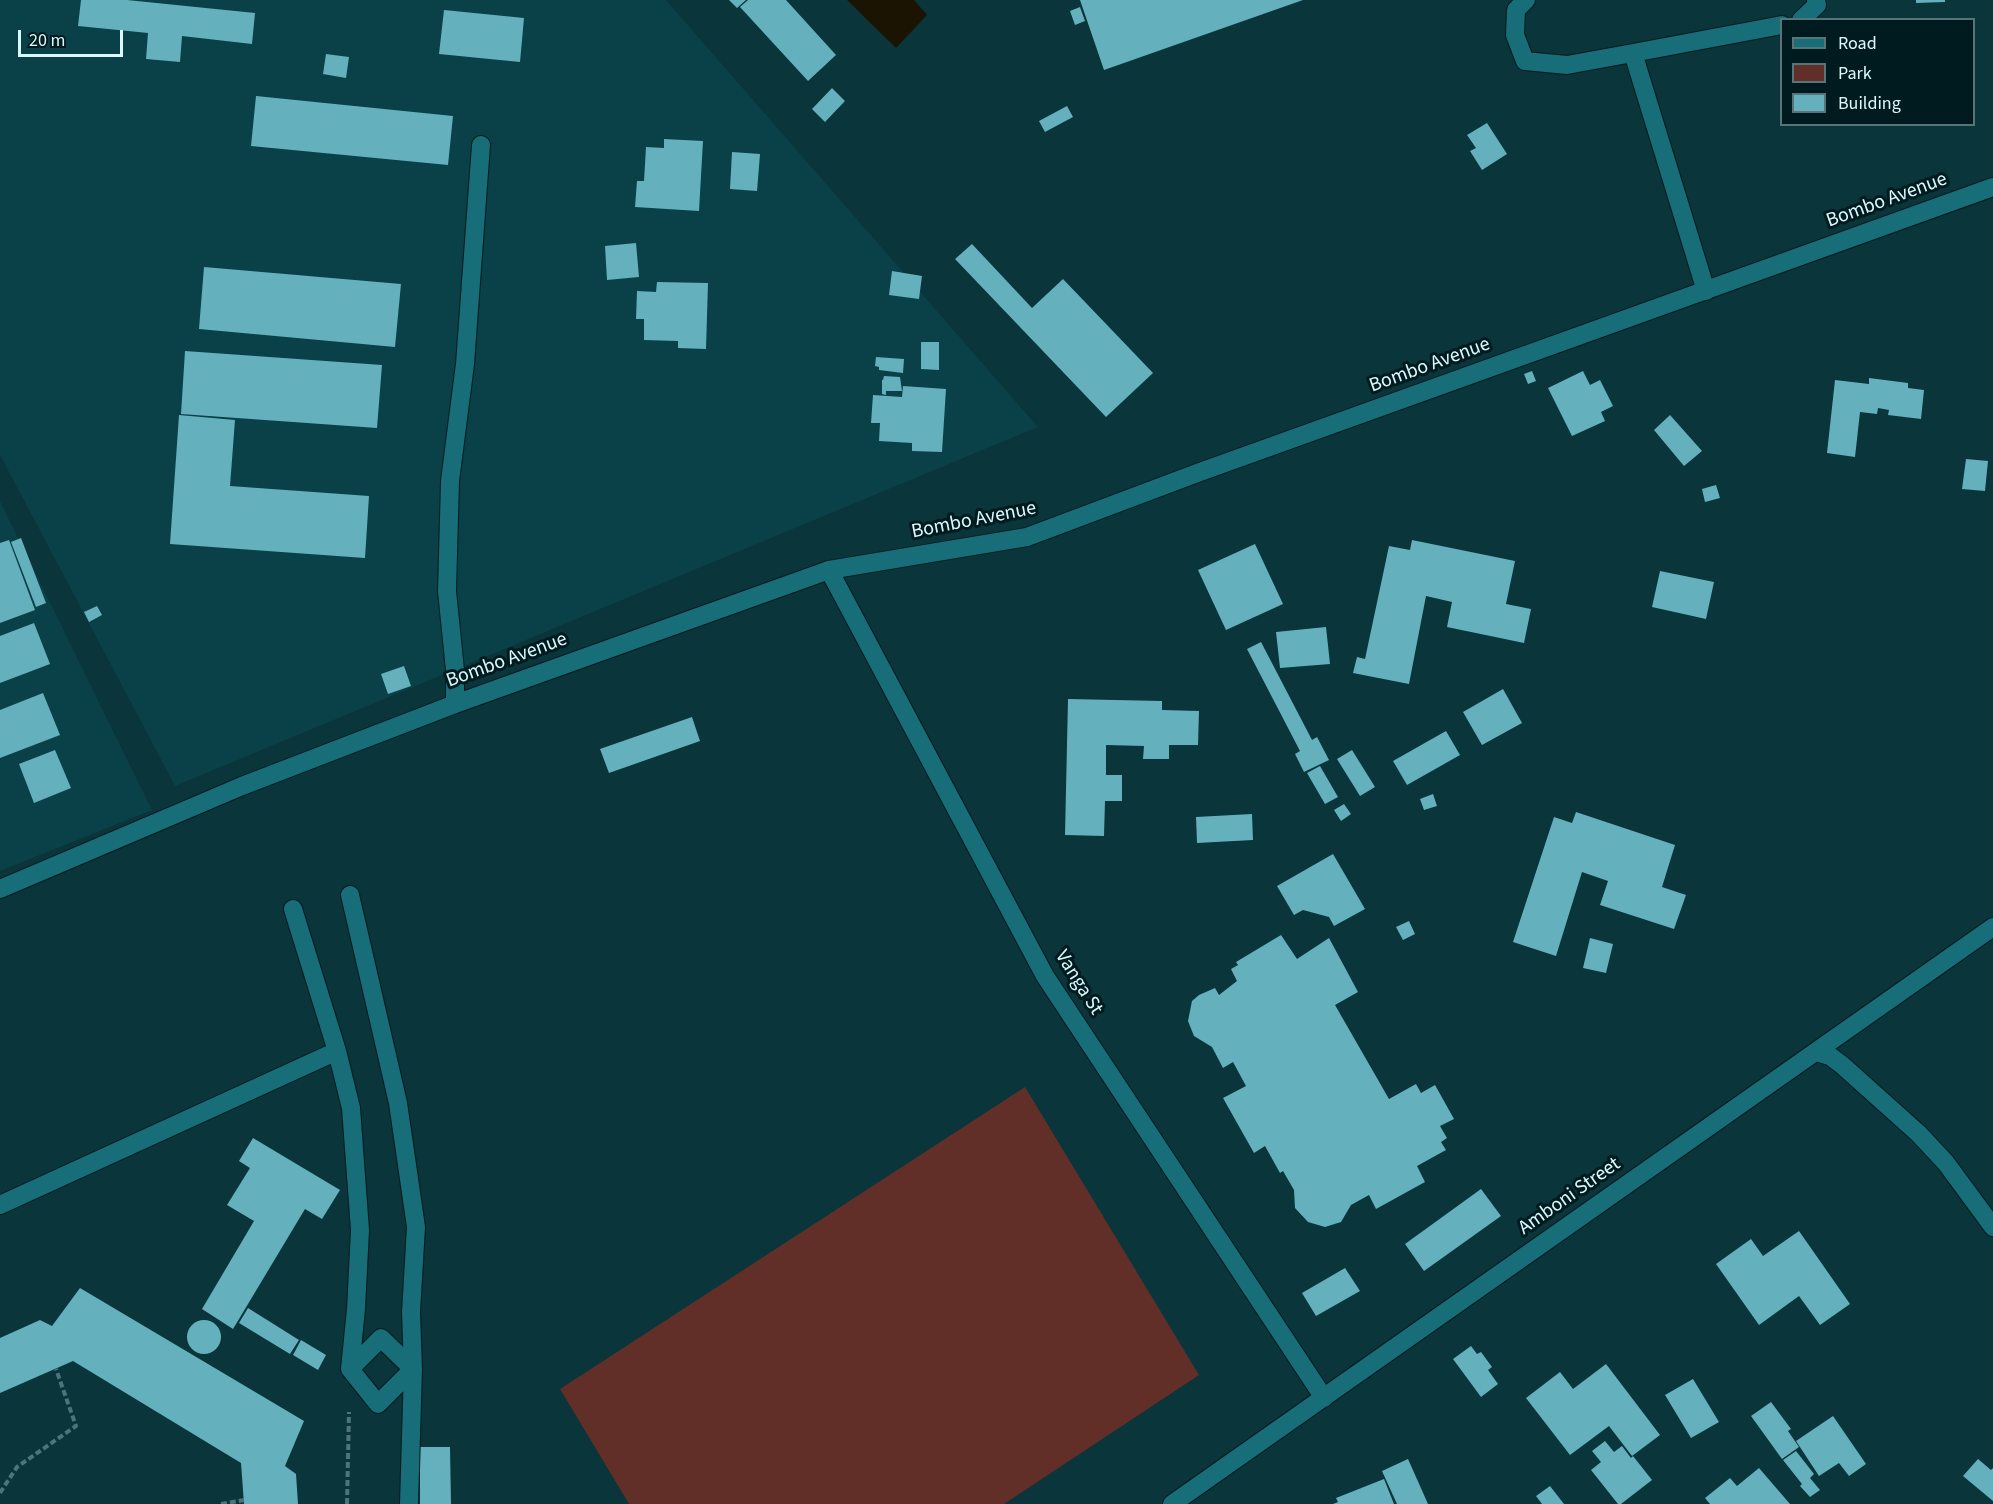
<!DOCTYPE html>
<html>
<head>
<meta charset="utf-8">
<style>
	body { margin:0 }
	#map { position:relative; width:1993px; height:1504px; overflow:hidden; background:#09353b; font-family:"Source Sans 3",sans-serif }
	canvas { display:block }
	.legend { position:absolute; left:1780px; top:18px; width:195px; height:108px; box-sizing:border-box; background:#001b20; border:2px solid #587478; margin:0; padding:8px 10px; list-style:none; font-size:18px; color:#dbf9fd }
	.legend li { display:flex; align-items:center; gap:12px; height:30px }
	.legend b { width:30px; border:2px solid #587478 }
	.scale { position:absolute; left:18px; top:30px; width:105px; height:27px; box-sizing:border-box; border:3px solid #dbf9fd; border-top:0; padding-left:8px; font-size:18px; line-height:21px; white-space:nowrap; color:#dbf9fd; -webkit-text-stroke:4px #001b20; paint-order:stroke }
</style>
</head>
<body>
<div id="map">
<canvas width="1993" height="1504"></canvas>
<ul class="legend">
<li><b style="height:8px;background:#176d78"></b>Road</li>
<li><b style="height:16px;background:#612f28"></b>Park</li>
<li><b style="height:16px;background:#64b1bd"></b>Building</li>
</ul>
<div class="scale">20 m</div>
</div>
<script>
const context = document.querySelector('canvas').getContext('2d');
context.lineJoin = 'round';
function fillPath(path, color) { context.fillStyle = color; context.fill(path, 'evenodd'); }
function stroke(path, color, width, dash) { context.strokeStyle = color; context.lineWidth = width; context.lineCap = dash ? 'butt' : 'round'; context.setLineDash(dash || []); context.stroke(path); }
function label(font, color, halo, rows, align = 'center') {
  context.font = font + ' "Source Sans 3",sans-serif'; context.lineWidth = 6; context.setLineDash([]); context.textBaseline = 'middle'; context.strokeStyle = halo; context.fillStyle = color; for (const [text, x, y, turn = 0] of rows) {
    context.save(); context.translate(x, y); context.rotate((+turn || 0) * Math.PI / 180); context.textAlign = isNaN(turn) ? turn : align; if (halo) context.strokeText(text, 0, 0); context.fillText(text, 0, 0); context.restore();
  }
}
fillPath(new Path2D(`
	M0,0H666L1038,427L175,786L0,455Z
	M0,501L152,810L0,871Z`), '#0a4047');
fillPath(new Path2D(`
	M1025,1087L1199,1375L1004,1504H629L560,1389Z`), '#612f28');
fillPath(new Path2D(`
	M847,0H914L927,15L896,48Z`), '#1b1403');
fillPath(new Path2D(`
	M81,0H127L255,13L252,44L182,36L180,62L146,59L148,33L78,26Z
	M729,0H746L737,8Z
	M748,0H786L836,55L808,81L740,7Z
	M1080,0H1303L1104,70Z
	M1916,0H1945V2L1916,3Z
	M1080,7L1085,21L1075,25L1070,11Z
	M444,10L524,18L520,62L439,54Z
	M326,54L349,57L346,78L323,74Z
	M832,88L845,101L825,122L812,109Z
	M256,96L453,116L448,165L251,146Z
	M1067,106L1073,117L1045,132L1039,121Z
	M1487,123L1507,154L1482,170L1470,151L1476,148L1467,135Z
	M664,139L703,141L699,211L635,207L637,181H644L646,147L664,148Z
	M732,152L760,154L757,191L730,189Z
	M636,243L639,277L607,280L605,246Z
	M972,244L1032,308L1063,279L1153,373L1106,417L955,259Z
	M204,267L401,284L395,347L199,329Z
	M892,271L922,276L919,299L889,295Z
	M657,282L708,283L706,349L678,348V341L644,340V319H636L637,291L656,292Z
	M921,342H939V370L921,369Z
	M185,351L382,365L377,428L181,414Z
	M876,357L904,359L903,373L879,370V367L875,366Z
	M1532,371L1536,381L1528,384L1524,374Z
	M1583,371L1590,385L1600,380L1613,406L1601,412L1605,421L1572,436L1548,388Z
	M884,376L900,377L902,391H886V395L882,394V380H883Z
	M1869,378L1908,383V388L1924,390L1921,419L1888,415L1889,410L1878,408L1877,414L1860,412L1855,457L1827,453L1835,380L1869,384Z
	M903,386L946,389L942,452L912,451V443L879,441L880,423H871L873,395L902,397Z
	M179,415L235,420L230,486L369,496L365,558L170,544Z
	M1670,415L1702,451L1684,466L1654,430Z
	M1966,459L1988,461L1985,491L1962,489Z
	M1716,485L1720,498L1705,502L1702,489Z
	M21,538L46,603L36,607L11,542Z
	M9,540L35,610L0,623V543Z
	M1412,540L1515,561L1506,604L1531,609L1524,643L1447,627L1452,602L1426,596L1409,684L1353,673L1357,657L1365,659L1389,546L1410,550Z
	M1255,544L1283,604L1226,630L1198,570Z
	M1660,571L1714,582L1706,619L1652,607Z
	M97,606L102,615L89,622L84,612Z
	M34,623L50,664L0,683V636Z
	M1326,627L1330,664L1280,668L1276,632Z
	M1261,642L1312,740L1317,737L1329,760L1304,772L1295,754L1300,751L1247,649Z
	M404,666L411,686L388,694L381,674Z
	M1503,689L1522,723L1482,745L1463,712Z
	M43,693L60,735L0,758V710Z
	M1068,699L1162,701V710L1199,711L1198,745H1169V759H1143L1144,746L1106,745V775H1122V801H1105L1104,836L1065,835Z
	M692,717L700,741L609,773L600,749Z
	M1446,731L1460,755L1407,785L1393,761Z
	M55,750L71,788L34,803L19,764Z
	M1352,750L1375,787L1360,796L1337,759Z
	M1320,766L1338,797L1325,804L1307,773Z
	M1433,794L1437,806L1424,810L1420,799Z
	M1344,804L1351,814L1341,821L1334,810Z
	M1576,812L1675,845L1662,887L1686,895L1674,929L1600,905L1608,881L1582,872L1556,956L1513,942L1554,817L1572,823Z
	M1252,814L1253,840L1197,843L1196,817Z
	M1333,854L1365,909L1334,926L1329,917L1303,910L1294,915L1277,886Z
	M1409,921L1415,934L1403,940L1396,927Z
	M1281,935L1297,959L1329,938L1358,992L1335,1005L1389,1099L1416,1084L1421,1093L1435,1085L1454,1119L1440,1126L1447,1138L1441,1142L1446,1150L1417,1166L1425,1182L1376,1209L1369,1195L1351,1205L1341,1222L1325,1227L1308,1222L1295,1208L1294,1190L1283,1171L1280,1173L1265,1146L1254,1153L1223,1098L1246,1086L1233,1062L1223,1068L1212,1047L1194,1036L1188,1021L1192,1001L1199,995L1215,988L1219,995L1237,981L1231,969L1238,965L1236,962Z
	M1590,938L1613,944L1606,973L1583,968Z
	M253,1138L340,1190L322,1219L305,1209L233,1329L202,1309L254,1221L227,1205L250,1168L239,1161Z
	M1481,1189L1501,1216L1424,1271L1405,1244Z
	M1799,1231L1850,1304L1820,1325L1799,1296L1759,1325L1716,1264L1751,1239L1763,1256Z
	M1345,1268L1360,1291L1316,1316L1302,1293Z
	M80,1288L304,1421L285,1466L296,1474L298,1504H244L241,1463L73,1361L0,1393V1338L40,1320L52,1326Z
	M248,1308L299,1340L290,1354L239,1323Z
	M187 1337a17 17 0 1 1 34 0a17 17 0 1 1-34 0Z
	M301,1340L326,1355L318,1370L293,1355Z
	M1471,1346L1477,1354L1481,1352L1492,1367L1488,1370L1498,1384L1481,1397L1453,1359Z
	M1606,1364L1660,1435L1632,1456L1609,1426L1570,1455L1526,1398L1560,1372L1573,1389Z
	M1693,1379L1719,1422L1691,1438L1665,1395Z
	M1771,1402L1791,1429L1788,1431L1799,1447L1782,1459L1751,1416Z
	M1833,1416L1866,1464L1849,1476L1839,1463L1819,1476L1796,1441Z
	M1605,1441L1614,1452L1622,1446L1631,1458L1633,1456L1652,1480L1621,1504H1618L1591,1470L1601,1462L1592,1451Z
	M420,1447H450L451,1504H420Z
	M1796,1451L1814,1474L1810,1478L1820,1490L1810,1497L1800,1486L1802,1484L1783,1460Z
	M1408,1459L1428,1504H1397L1382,1471Z
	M1978,1459L1991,1470L1993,1468V1501L1963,1476Z
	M1759,1468L1790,1504H1710L1705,1498L1730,1478L1737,1486Z
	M1384,1479L1394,1504H1333L1338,1502L1336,1498Z
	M1550,1486L1564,1504H1542L1536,1496Z`), '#64b1bd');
const service = new Path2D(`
	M1526,0L1516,10L1515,35L1525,61L1567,65L1633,53L1706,291
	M1801,20L1817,5L1816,0
	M1633,53L1782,25
	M455,704V670L447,591L450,481L465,364L481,145
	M350,895L398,1103L416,1227L411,1312L413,1369L409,1504
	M293,909L337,1051L351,1108L360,1230L356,1309L350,1369
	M0,1205L337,1051
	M381,1338L413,1369L378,1404L350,1369Z`);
const minor = new Path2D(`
	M829,570L1045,976L1324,1398
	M1816,1052L1830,1056L1842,1065L1919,1134L1946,1163L1993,1227
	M1172,1504L1993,927`);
const tertiary = new Path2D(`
	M0,889L242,786L455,704L829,570L1027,537L1200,472L1993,187`);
stroke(service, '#031b1e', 20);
stroke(minor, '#031b1e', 20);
stroke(tertiary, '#031b1e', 20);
stroke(new Path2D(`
	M0,1493L17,1467L76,1426L56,1369
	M221,1504L244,1500
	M347,1504L349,1412`), '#4c7479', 4, [6, 3]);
stroke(service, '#176d78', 18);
stroke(minor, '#176d78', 18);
stroke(tertiary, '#176d78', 18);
label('20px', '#dbf9fd', '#001b20', [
	["Bombo Avenue",1887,201,-20],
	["Bombo Avenue",1430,366,-20],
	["Bombo Avenue",974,521,-11],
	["Bombo Avenue",507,661,-20],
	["Vanga St",1078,983,58],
	["Amboni Street",1570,1197,-35]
]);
</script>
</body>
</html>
